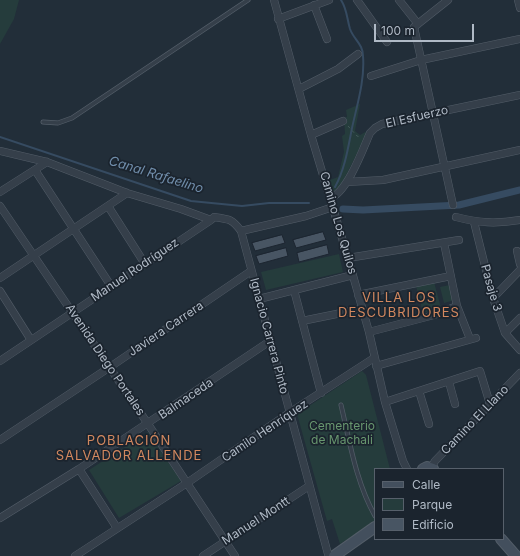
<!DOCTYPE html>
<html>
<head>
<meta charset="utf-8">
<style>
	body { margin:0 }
	#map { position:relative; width:520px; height:556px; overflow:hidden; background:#222e39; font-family:Inter,sans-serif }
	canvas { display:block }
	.legend { position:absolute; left:374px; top:468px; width:130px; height:72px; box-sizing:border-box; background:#1b242e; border:1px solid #57606b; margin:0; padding:5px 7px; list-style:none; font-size:12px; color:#b0bac6 }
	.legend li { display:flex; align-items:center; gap:8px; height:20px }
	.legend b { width:20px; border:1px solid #57606b }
	.scale { position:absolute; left:374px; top:24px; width:100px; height:18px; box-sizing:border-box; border:2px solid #b0bac6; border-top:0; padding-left:5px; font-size:12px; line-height:14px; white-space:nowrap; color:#b0bac6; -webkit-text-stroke:3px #1b242e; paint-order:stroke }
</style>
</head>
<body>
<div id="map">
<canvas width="520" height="556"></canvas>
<ul class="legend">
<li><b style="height:5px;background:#434f5d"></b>Calle</li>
<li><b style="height:11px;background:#253c3c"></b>Parque</li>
<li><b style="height:11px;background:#485563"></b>Edificio</li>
</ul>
<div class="scale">100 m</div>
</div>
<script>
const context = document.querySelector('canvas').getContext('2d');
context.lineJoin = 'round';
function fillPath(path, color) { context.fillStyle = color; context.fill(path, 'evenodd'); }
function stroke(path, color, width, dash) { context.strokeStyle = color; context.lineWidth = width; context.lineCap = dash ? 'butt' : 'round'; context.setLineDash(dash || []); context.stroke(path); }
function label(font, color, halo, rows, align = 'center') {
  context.font = font + ' Inter,sans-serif'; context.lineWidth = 3.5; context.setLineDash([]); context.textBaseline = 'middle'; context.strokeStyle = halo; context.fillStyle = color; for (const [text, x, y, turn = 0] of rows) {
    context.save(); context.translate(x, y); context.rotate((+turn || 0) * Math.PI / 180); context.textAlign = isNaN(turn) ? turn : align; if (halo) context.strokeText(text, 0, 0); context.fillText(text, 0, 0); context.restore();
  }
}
fillPath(new Path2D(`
	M0,0H19L14,19L0,44Z
	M360,104L355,131L360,135L369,130L342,183L339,187L332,193L330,180L338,177L344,152L342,136L345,134L344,118L347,117L346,110Z
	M339,254L343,272L266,290L261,272Z
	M434,282L441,308L423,313L416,286Z
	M450,285L454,300L444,303L440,287Z
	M362,371L366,375L390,469H375V522L340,544L332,519L327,521L297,414Z
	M148,432L181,481L119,518L89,470Z`), '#253c3c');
stroke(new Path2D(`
	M0,137L191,201L242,206L269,203H309
	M335,187C345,169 348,148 352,128C357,105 365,80 363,56C363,44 354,40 350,29C347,19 347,9 341,0`), '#364b61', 2);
stroke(new Path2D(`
	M343,209L363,210L459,205L520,190`), '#364b61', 7);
const building = new Path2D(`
	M323,232L326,240L296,248L293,240Z
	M282,235L285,243L255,251L252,243Z
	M327,245L329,254L299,262L297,253Z
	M286,248L288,256L259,264L256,256Z`);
fillPath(building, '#485563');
stroke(building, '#1d2631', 1);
const service = new Path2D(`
	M43,122L58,123L72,118L248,0
	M341,405C350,443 356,482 375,516`);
const minor = new Path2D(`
	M274,0L311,135L348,258L369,332L385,402L403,461L407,469
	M357,0L387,42
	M399,0L418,24
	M448,0L414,27L453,205
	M518,0L520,8
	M314,5L327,39
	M278,19L329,0
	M371,76L421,60L520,39
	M299,89L338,69L358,54
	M311,135L343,121
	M0,151L47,162L127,193L181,209L211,220L214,217C229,219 232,219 241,231L306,216L333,207
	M35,170L111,286
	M347,182L383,180L520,150
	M0,192L47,162
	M330,198C347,193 363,149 370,133L375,128L382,124L520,95
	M0,206L148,424L235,556
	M108,206L145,264
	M456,217C479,223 496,224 520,220
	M474,222L493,298L505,333L520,350
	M241,231L328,554L330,556
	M444,243L457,306L470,339
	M517,251L520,264
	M348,258L459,240
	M0,278L127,193
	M294,290L321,393
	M0,291L31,340
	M358,295L451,276
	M493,298L520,270
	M259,299L353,275
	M302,321L361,309
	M369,332L434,315L457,306
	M505,333L520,318
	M0,361L211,220
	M376,366L476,338
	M449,382L455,404
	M419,391L429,424
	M385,402L480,371L490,404
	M0,440L110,367L251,271
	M431,468L435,461L520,373
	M79,469L117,528
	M0,518L79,469L270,341
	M75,556L187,483L289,413L374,358
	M203,556L309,486`);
const secondary = new Path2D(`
	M423,469L427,467L433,469
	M501,539L516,556
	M334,556L375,527`);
stroke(service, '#535d68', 5);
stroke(minor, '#535d68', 8);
stroke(secondary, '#535d68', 12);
stroke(new Path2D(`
	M348,126L357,136L360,137`), '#43595a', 1, [3, 3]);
stroke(service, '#353f4a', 3.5);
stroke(minor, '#353f4a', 7);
stroke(secondary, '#434f5d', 10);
label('12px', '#b0bac6', '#1b242e', [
	["El Esfuerzo",417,117,-13],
	["Camino Los Quilos",338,223,74],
	["Manuel Rodríguez",135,270,-34],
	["Pasaje 3",491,288,74],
	["Javiera Carrera",166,329,-34],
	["Ignacio Carrera Pinto",269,336,75],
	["Avenida Diego Portales",105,360,56],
	["Balmaceda",186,399,-34],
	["Camino El Llano",475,420,-46],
	["Camilo Henríquez",265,431,-34],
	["Manuel Montt",256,521,-33]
]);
label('12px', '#68976f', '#1b242e', [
	["Cementerio",342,426],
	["de Machali",342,440]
]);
label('italic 13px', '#708daa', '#1b242e', [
	["Canal Rafaelino",156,175,17]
]);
context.letterSpacing = '1px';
label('13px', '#d2885f', '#1b242e', [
	["VILLA LOS",399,298],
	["DESCUBRIDORES",399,313],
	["POBLACIÓN",129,441],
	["SALVADOR ALLENDE",129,456]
]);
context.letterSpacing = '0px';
</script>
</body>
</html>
